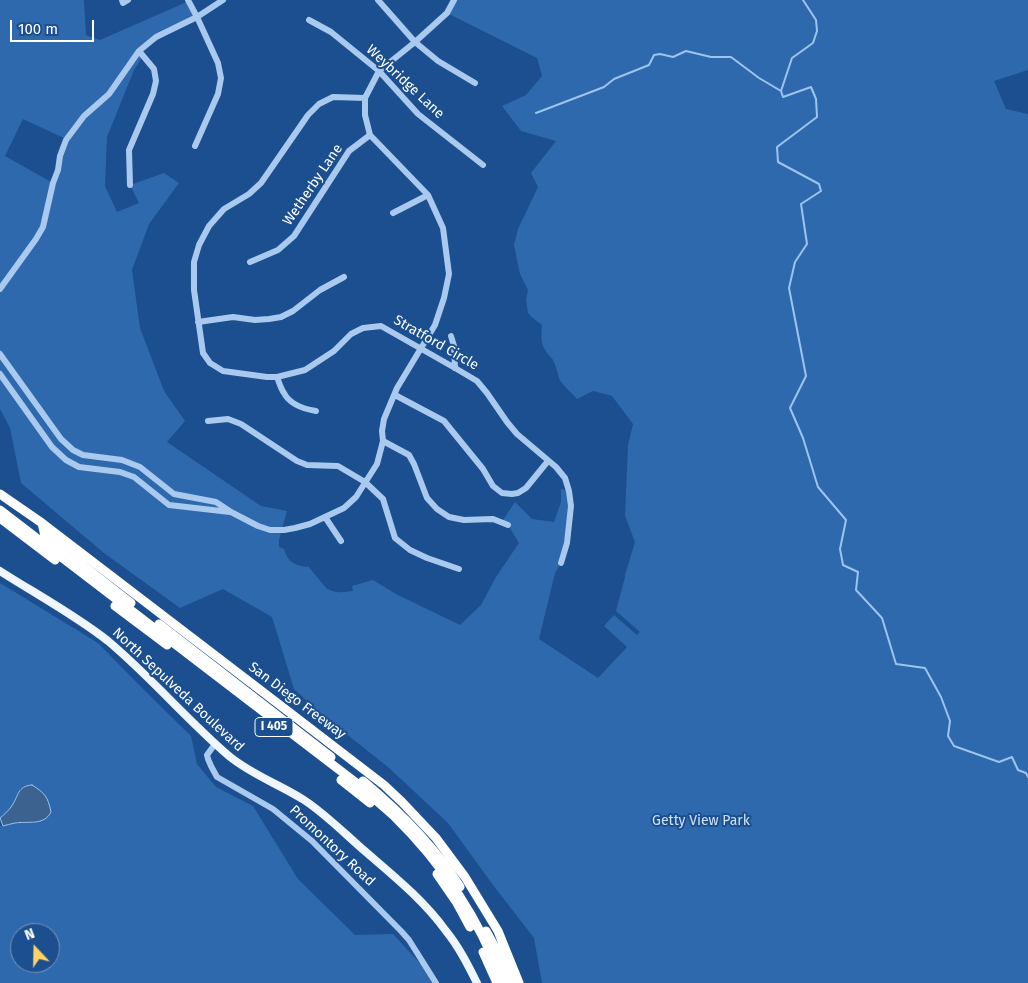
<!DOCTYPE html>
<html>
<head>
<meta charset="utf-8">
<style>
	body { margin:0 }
	#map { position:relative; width:1028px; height:983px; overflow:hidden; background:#1b4f8f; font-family:"Fira Sans",sans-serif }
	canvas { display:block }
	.north { position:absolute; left:10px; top:923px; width:50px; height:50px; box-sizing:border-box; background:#1b4f8f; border:1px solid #7695bc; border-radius:50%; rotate:339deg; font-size:14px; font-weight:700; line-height:20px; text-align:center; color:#fff }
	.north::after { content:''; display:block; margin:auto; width:18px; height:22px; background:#ffd166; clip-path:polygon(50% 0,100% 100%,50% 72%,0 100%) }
	.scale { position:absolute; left:10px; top:20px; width:84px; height:22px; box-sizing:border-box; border:2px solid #fff; border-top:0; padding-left:6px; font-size:15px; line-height:18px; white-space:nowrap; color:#fff; -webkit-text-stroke:4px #1b4f8f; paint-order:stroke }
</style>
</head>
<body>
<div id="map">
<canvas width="1028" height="983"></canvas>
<div class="north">N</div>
<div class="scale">100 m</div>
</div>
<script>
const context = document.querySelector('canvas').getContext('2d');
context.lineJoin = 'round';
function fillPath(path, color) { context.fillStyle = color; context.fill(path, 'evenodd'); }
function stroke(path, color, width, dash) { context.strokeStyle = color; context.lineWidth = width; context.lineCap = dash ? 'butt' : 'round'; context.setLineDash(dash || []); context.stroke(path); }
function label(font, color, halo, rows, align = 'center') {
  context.font = font + ' "Fira Sans",sans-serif'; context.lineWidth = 4; context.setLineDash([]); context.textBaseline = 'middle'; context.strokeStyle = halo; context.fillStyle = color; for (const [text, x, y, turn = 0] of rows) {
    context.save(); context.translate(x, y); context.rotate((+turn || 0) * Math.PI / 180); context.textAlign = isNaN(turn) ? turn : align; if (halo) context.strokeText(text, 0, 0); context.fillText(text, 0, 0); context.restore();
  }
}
fillPath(new Path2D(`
	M0,0H84L86,35L100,40L189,1L197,17L139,51L143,56L134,70L107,137L105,186L117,212L139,203L130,185L164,173L179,183L149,224L132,270L140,328L164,391L185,421L167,442L261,506L287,511L279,540V547L284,549C288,562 294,565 307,567L308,566L326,588C335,594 344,592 353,591L352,586L373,580L396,594L460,625L481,605L496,577L519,543L508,525L501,523L515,502L532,519L554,522L561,502V489L569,491L571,506L561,563L555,573L539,639L598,678L627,647L604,626L614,615L637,635L640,632L616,611L625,577V575L635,542L625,516L628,445L633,424L612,396L593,391L577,399C573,394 560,383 559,378C558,374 555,363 553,360C552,358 549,356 548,354C540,345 541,336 542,325L534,319L528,313L526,300L528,290L520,274L514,245L518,229L538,187L531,173L556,141L521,131L502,106L526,95L542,76L537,58L447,13L454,0H1028V70L994,81L1006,109L1028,114V983H542L534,938L493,885L448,823L388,767L321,714L294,689L272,617L223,589L180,608L104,553L21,483L10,428L0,409ZM23,119L66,139L53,183L5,156Z
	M0,583L98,643L141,687L191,736L197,764L216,787L253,806L298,879L355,935L393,934L438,983H0V826L16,823H34L49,804C42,787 38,790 21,788L11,808L0,818ZM20,933H50V963H20Z`), '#2e69ad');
const water = new Path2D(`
	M32,785C45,793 48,797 51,812C44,826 28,821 15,823C11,824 6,825 3,826L0,818C4,815 8,811 11,807C19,796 17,786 32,785Z`);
fillPath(water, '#3c6290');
stroke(water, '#9cc4f0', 1);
stroke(new Path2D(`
	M803,0L816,20L817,31L813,43L792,58L781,91L783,97L811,87L816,99L817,117L777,147L778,162L819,184L821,191L801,204L807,244L795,262L789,288L806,376L790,408L803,438L818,487L846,520L840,549L843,565L858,572L856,590L882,618L896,664L925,668L941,697L950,721L948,736L954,746L999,762L1012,757L1018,770L1026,773L1028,777
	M536,113L604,87L614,79L649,65L654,55L660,54L673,57L686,51L711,57H731L759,78L781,91`), '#9cc4f0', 2);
stroke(new Path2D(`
	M122,0L123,3L128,0
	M188,0L197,17L218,63L221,78L218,94L195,146
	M378,0L415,42L438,61L475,83
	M309,20L331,32L379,71L418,114L483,165
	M365,98L333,97L319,104L308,115L261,183L249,194L224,209L209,226L199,245L194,262V290L203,353L210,363L223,371L267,377H277L305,370L334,351L351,334L363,328L381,326L455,368L477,381L487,393L507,422L517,434L556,467L565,478L569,491L571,506L567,543L561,563
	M130,185L129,150L153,94L156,81L154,69L139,51
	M393,213L428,195
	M250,262L278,250L294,236L349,151L370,135
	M0,289L36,239L43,227L53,183L58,170L60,156L66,140L84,116L109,94L139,51L156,37L197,17L223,0
	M198,322L233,317L255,320L269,319L281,317L293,311L320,290L344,277
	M451,336L454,346L455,368
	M0,354L61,439L73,450L83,455L122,460L140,467L174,494L216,502L231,512L258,526L270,530H284L295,528L310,524L344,508L356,497L377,464L383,441L382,431L384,419L397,388L435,325L444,298L449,274L443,228L428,195L370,135L365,115V98L379,71L415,42L447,13L454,0
	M0,374L52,447L66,460L79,467L120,472L134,477L169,505L230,512
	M277,377C279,382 281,389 284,393C290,405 304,409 316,411
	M395,395L444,421L483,469L493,486L502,493L512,494L518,493L526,488L548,461
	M208,421L228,419L241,424L297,461L307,465L338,466L365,482L383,499L395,538L410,550L427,558L459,569
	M383,441L409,455L414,464L427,498L437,509L449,517L464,520L493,519L508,525
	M325,517L341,541
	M215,744L207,755L208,759L211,766L217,777L273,809L312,841L401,931L409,940L436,983`), '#a9c9ee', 6);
stroke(new Path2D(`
	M0,571C36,594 75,615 108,641C151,677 187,720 229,756C252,775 279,784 304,800C324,813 342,831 359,846C390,873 422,898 446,931C459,947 468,965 477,983`), '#f0f6ff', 8);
stroke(new Path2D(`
	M0,494L42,523L276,702L384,785L402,802L436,838L465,877L498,931L519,983
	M0,510L363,788C373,798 384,807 394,816C442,863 480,921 503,983
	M0,518L55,560
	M42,523L45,536L131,603
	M115,606L167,645
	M159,624L331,757
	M341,780L370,803
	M363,781C400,812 435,847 460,887
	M437,874L457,903L470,927
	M486,931L497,951L510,983
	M483,952L497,983`), '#fff', 9);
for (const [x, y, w] of [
	[274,727,38]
]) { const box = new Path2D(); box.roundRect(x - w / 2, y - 9.5, w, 19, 4); context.fillStyle = '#1b4f8f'; context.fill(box); stroke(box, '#fff', 1); }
label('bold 12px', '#fff', null, [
	["I 405",274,727]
]);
label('14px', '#fff', '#1b4f8f', [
	["Weybridge Lane",405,82,43],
	["Wetherby Lane",313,185,-56],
	["Stratford Circle",436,343,30],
	["North Sepulveda Boulevard",178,690,43],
	["San Diego Freeway",297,701,37],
	["Promontory Road",332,846,43]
]);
label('14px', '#cfe3fa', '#1b4f8f', [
	["Getty View Park",701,821]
]);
</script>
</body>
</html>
